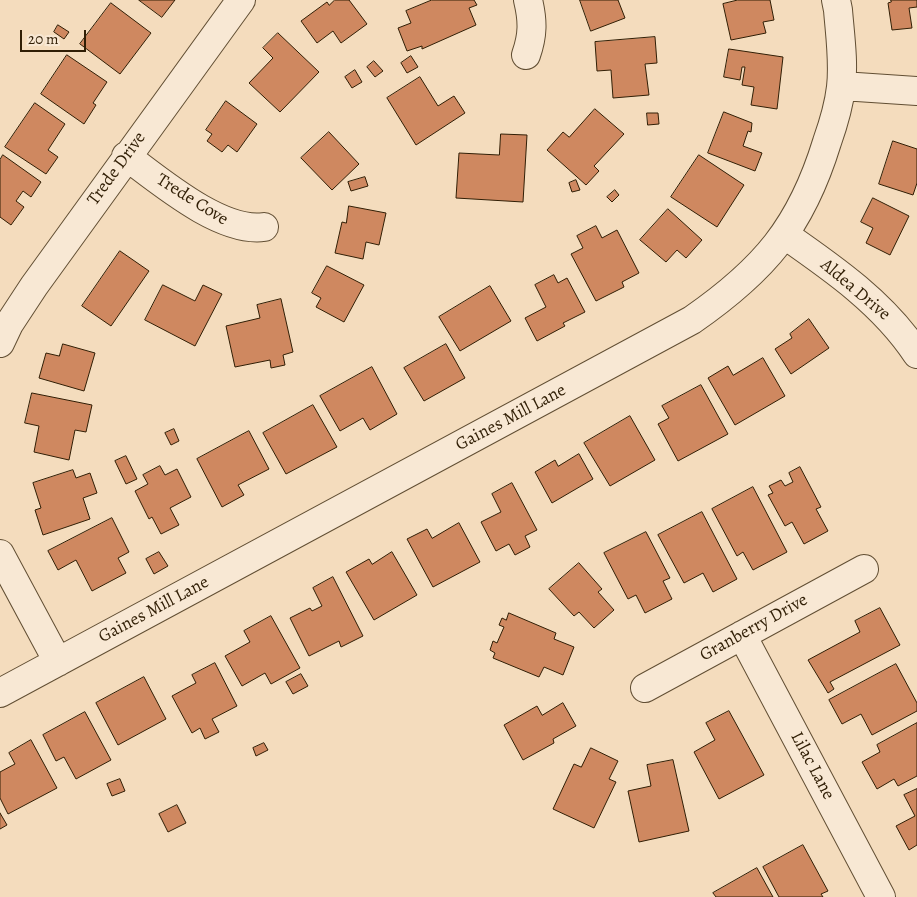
<!DOCTYPE html>
<html>
<head>
<meta charset="utf-8">
<style>
	body { margin:0 }
	#map { position:relative; width:917px; height:897px; overflow:hidden; background:#f4dcbd; font-family:Alegreya,serif }
	canvas { display:block }
	.scale { position:absolute; left:20px; top:30px; width:66px; height:22px; box-sizing:border-box; border:2px solid #301e05; border-top:0; padding-left:6px; font-size:15px; line-height:18px; white-space:nowrap; color:#301e05; -webkit-text-stroke:4px #f8e8d4; paint-order:stroke }
</style>
</head>
<body>
<div id="map">
<canvas width="917" height="897"></canvas>
<div class="scale">20 m</div>
</div>
<script>
const context = document.querySelector('canvas').getContext('2d');
context.lineJoin = 'round';
function fillPath(path, color) { context.fillStyle = color; context.fill(path, 'evenodd'); }
function stroke(path, color, width, dash) { context.strokeStyle = color; context.lineWidth = width; context.lineCap = dash ? 'butt' : 'round'; context.setLineDash(dash || []); context.stroke(path); }
function label(font, color, halo, rows, align = 'center') {
  context.font = font + ' Alegreya,serif'; context.lineWidth = 4; context.setLineDash([]); context.textBaseline = 'middle'; context.strokeStyle = halo; context.fillStyle = color; for (const [text, x, y, turn = 0] of rows) {
    context.save(); context.translate(x, y); context.rotate((+turn || 0) * Math.PI / 180); context.textAlign = isNaN(turn) ? turn : align; if (halo) context.strokeText(text, 0, 0); context.fillText(text, 0, 0); context.restore();
  }
}
const building = new Path2D(`
	M139,0H175L162,17Z
	M335,0H349L367,24L341,43L333,31L317,43L301,21L327,2L329,5Z
	M432,0H474L477,5L469,8L476,25L422,49V46L407,51L398,28L411,23L406,11Z
	M580,0H618L625,18L591,31Z
	M738,0H770L774,20L763,22L766,33L731,40L723,4Z
	M891,0H917V7L909,8L912,28L892,30L888,3L891,2Z
	M111,3L151,33L120,74L80,44Z
	M58,25L69,32L64,39L54,32Z
	M278,33L319,72L280,112L249,83L273,58L263,48Z
	M655,37L657,63L645,64L649,95L613,98L611,70L597,71L595,42Z
	M729,49L783,57L777,109L751,105L754,87L742,85L745,67H742L740,80L724,77Z
	M67,55L107,82L93,103L96,105L84,124L41,94Z
	M411,56L418,67L407,73L401,63Z
	M374,61L383,71L375,77L367,67Z
	M355,70L362,82L352,88L345,77Z
	M420,77L438,106L454,96L465,113L416,145L387,98Z
	M226,101L257,124L237,152L228,145L222,152L207,141L212,134L206,130Z
	M35,103L65,124L48,150L58,157L46,174L5,147Z
	M595,109L624,134L594,166L599,171L586,185L547,150L563,132L569,137Z
	M724,112L752,123L751,132L748,131L743,146L762,153L755,171L708,153Z
	M647,113H658L659,124L648,125Z
	M329,132L359,164L332,190L301,158Z
	M501,134L527,135L523,202L456,198L459,153L499,155Z
	M893,141L917,149V183L913,195L879,184Z
	M3,155L41,182L31,197L23,191L16,201L24,207L11,225L0,217V160Z
	M699,155L744,185L717,227L671,197Z
	M365,177L368,186L351,191L348,182Z
	M576,180L580,190L572,192L569,183Z
	M615,190L619,195L612,202L607,197Z
	M873,198L909,216L890,255L866,243L873,228L861,222Z
	M349,206L386,213L379,245L366,242L363,259L335,253L342,222L346,223Z
	M668,209L702,240L686,258L677,250L666,262L640,240Z
	M596,226L602,238L617,230L639,273L622,282L624,287L596,301L571,254L583,248L577,236Z
	M120,251L149,271L111,326L82,306Z
	M327,266L364,285L344,322L316,307L321,298L312,293Z
	M554,275L558,283L567,278L585,312L563,323L565,326L537,341L525,318L546,307L535,285Z
	M163,285L195,301L203,285L222,294L195,346L145,320Z
	M490,286L511,321L460,351L439,317Z
	M281,299L293,352L283,355L285,365L271,368L270,360L235,367L226,326L260,318L257,305Z
	M809,319L829,348L791,374L775,349L792,338L790,334Z
	M63,344L95,353L84,391L39,378L46,353L59,356Z
	M446,344L465,378L424,401L404,368Z
	M763,358L785,396L735,425L708,378L728,366L733,375Z
	M372,367L397,414L370,430L363,418L340,431L320,396Z
	M701,385L728,434L678,461L658,424L669,418L662,406Z
	M32,393L92,405L86,432L75,430L69,460L34,452L39,426L25,423Z
	M313,405L337,447L286,474L263,433Z
	M630,416L655,460L610,486L584,443Z
	M174,429L179,441L171,445L165,433Z
	M249,431L269,469L238,485L244,495L222,507L197,459Z
	M579,454L593,479L552,503L535,472L555,460L558,466Z
	M126,456L137,479L126,484L115,461Z
	M160,466L165,475L177,469L191,497L170,508L179,525L161,534L152,517L149,519L135,491L148,484L143,475Z
	M800,467L821,507L816,509L828,531L804,544L792,522L785,526L768,495L773,493L769,486L781,480L785,486L793,482L789,473Z
	M73,470L76,478L90,473L97,493L83,498L90,519L43,535L35,510L41,508L33,483Z
	M512,483L537,530L525,536L530,547L515,555L509,544L496,551L481,522L501,512L492,494Z
	M753,487L787,552L753,570L743,552L737,556L712,509Z
	M702,512L737,579L713,592L703,573L684,583L658,535Z
	M112,518L129,552L118,558L126,573L92,591L76,560L58,570L48,551Z
	M459,523L480,562L433,587L407,539L427,529L432,538Z
	M646,532L670,578L663,581L672,599L645,613L636,595L628,599L604,553Z
	M159,552L168,566L154,574L146,559Z
	M392,552L417,595L374,620L346,572L369,559L372,564Z
	M579,563L602,589L598,592L614,610L594,628L579,612L574,616L549,589Z
	M333,577L363,636L341,647L339,641L309,656L290,618L310,608L312,611L322,606L313,588Z
	M880,608L900,645L830,682L834,689L828,693L808,660L860,632L855,621Z
	M509,613L556,633L554,639L574,647L563,675L544,667L539,677L493,658L495,653L490,650L493,641L497,643L504,627L499,625L502,618L506,620Z
	M271,616L300,668L271,684L265,673L242,686L225,656L250,642L244,631Z
	M215,663L237,706L212,719L219,732L205,739L200,728L192,733L172,696L196,683L192,675Z
	M896,664L917,703V711L872,735L861,714L842,724L829,700Z
	M301,674L308,686L293,694L286,682Z
	M144,677L166,719L118,745L96,703Z
	M563,703L576,726L553,739L554,743L523,760L504,725L537,706L542,715Z
	M729,711L764,775L719,799L694,752L715,740L706,723Z
	M85,712L111,760L76,779L64,757L56,761L43,735Z
	M917,723V776L898,786L894,779L877,789L862,762L880,752L877,745Z
	M31,740L57,788L8,814L0,798V772L15,764L9,753Z
	M264,743L268,750L256,756L253,748Z
	M591,748L618,761L609,779L616,782L594,828L553,809L574,764L581,767Z
	M673,760L689,831L639,842L628,791L651,786L647,765Z
	M120,779L125,791L112,796L107,784Z
	M917,789V845L909,850L896,826L915,816L904,795Z
	M177,805L186,823L168,832L159,814Z
	M0,813L7,825L0,829Z
	M803,845L828,891L821,894L823,897H779L763,867Z
	M757,868L773,897H716L713,893Z`);
fillPath(building, '#cf8860');
stroke(building, '#301e05', 1);
const minor = new Path2D(`
	M526,55C533,35 533,21 528,0
	M842,86L917,91
	M126,156C161,182 221,233 264,227
	M785,235C834,269 884,304 917,354
	M0,343L9,324L34,286L241,0
	M0,554L58,662
	M742,635L881,897
	M645,688L864,569
	M0,693L692,320C764,270 801,227 827,142C833,125 839,105 841,87C844,62 840,35 838,10L836,0`);
stroke(minor, '#614e33', 30);
stroke(minor, '#f8e8d4', 28);
label('18px', '#301e05', '#f8e8d4', [
	["Trede Drive",117,169,-54],
	["Trede Cove",192,200,32],
	["Aldea Drive",855,290,40],
	["Gaines Mill Lane",511,418,-28],
	["Gaines Mill Lane",154,610,-28],
	["Granberry Drive",754,628,-29],
	["Lilac Lane",812,766,62]
]);
</script>
</body>
</html>
